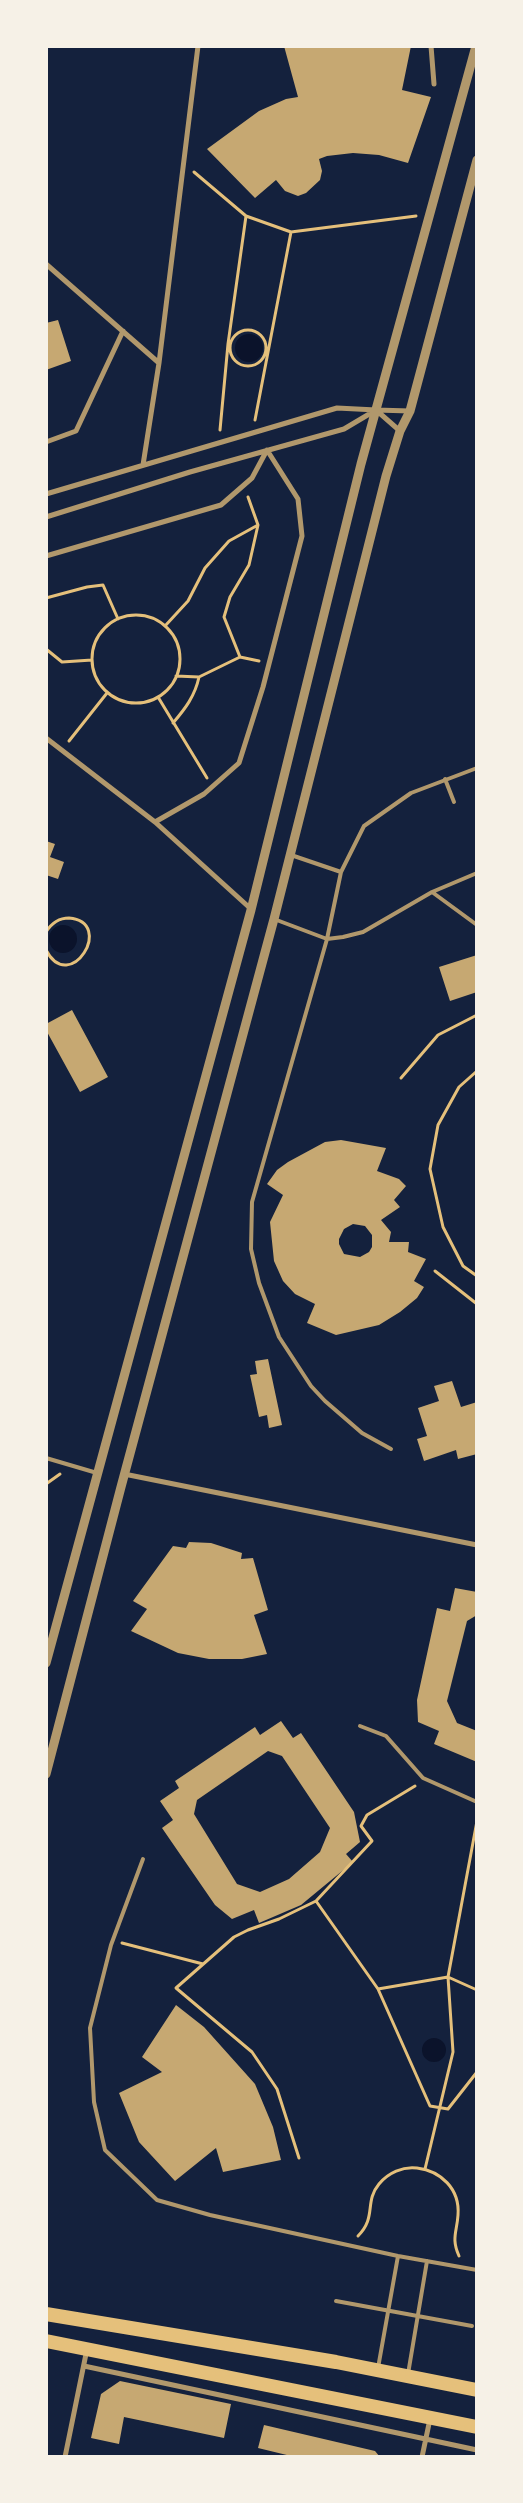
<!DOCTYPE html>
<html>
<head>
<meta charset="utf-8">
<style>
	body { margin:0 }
	#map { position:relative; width:523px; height:2503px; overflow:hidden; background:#14213d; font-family:Manrope,sans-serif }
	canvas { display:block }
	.frame { position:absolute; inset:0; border:48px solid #f6f1e7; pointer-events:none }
</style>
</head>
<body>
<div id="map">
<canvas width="523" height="2503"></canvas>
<div class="frame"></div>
</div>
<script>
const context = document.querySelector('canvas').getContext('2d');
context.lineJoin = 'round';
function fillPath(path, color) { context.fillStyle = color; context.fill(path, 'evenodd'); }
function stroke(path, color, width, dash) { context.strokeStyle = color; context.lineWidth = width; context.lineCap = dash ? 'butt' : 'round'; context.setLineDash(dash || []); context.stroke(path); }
fillPath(new Path2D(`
	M235 348a14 14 0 1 1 28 0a14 14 0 1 1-28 0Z
	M49 939a14 14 0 1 1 28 0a14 14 0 1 1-28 0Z
	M422 2050a12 12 0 1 1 24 0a12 12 0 1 1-24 0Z`), '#0b132b');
fillPath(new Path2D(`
	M284,46H411L402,90L431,97L408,163L379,155L353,153L327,156L319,159L322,171L320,180L306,193L298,196L285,191L276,180L255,198L207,149L259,111L286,99L298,97Z
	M58,320L71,361L46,370V323Z
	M46,841L55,844L50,857L64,862L58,879L46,875Z
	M477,955V992L450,1001L439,967Z
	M72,1010L108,1077L80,1092L46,1030V1024Z
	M341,1140L386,1148L377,1171L399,1179L406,1186L394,1200L400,1207L381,1220L391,1232L389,1242H409L408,1252L426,1259L414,1281L424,1287L417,1298L400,1312L379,1325L336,1335L307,1323L315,1304L295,1294L283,1281L274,1261L270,1222L283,1195L267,1184L277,1170L288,1162L325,1142ZM353,1224L365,1226L372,1235V1247L369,1252L360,1257L344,1254L339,1244V1239L344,1229Z
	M268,1359L282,1425L269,1428L267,1415L259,1417L250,1375L257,1374L255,1361Z
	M452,1381L461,1407L477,1402V1454L458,1459L456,1450L424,1461L417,1439L427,1436L418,1408L439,1401L434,1386Z
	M189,1542L211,1543L242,1553L241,1559L253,1558L268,1610L254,1615L267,1654L242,1659H209L178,1653L131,1631L147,1609L133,1601L173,1546L186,1548Z
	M455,1588L477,1592V1615L467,1621L447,1701L457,1723L477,1731V1762L434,1744L439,1731L418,1722L417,1700L437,1608L450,1611Z
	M281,1721L293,1738L301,1733L354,1812L360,1842L346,1854L353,1862L301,1905L259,1923L254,1910L232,1919L215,1905L162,1828L173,1820L160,1801L179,1788L175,1781L255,1727L260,1735ZM268,1751L282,1756L330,1828L320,1852L289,1879L260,1892L237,1884L194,1814L197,1800Z
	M176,2005L204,2027L255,2084L273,2127L281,2160L223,2172L216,2148L175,2181L139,2142L119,2093L162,2072L142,2057Z
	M120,2381L231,2404L224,2438L124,2417L119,2444L91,2438L101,2394Z
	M264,2425L375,2451L380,2457H295L258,2448Z`), '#c6a872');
stroke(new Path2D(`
	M194,172L246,216L228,344L220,430
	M246,216L291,232L416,216
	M230 348a18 18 0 1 1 36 0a18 18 0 1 1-36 0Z
	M255,420L291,232
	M248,497L258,525
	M46,598L87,587L103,585L118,619
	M92 659a44 44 0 1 1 88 0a44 44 0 1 1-88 0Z
	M165,626L188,601L205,568L229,541L258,525L249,565L230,597L224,617L240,657L199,677L176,676
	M46,649L62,662L92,660
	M240,657L259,661
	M158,697L207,778
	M173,723C185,709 195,696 199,677
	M69,741L107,693
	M46,932C51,924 58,918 69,918C116,922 70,996 46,950
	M477,1071L459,1087L438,1125L430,1169L443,1227L463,1266L477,1276
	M401,1078L438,1035L477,1015
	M435,1271L477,1304
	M46,1484L60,1474
	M316,1901L378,1989
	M122,1943L203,1964
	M477,1990L448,1977L378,1989L430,2106L448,2109L477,2072
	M299,2158L277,2089L252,2052L176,1988L234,1937L248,1930L279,1919L316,1901L372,1841L361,1826L367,1815L415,1786
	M425,2169L453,2052L448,1977L477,1821
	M358,2236C377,2217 364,2202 379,2184C388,2173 403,2166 417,2168C441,2171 460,2189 458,2215C457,2232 451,2238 459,2256`), '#e5c07b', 3);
stroke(new Path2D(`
	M445,779L454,802
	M291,855L341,872
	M432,892L477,925
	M274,919L327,939L343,937L363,932L432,892L477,873
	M391,1449L362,1433L325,1401L311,1386L279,1337L259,1283L251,1249L252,1202L327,939L341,872L364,826L411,793L477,768
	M46,1458L97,1473
	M360,1726L386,1736L423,1778L477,1802
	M143,1859L111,1945L90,2028L94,2102L105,2150L157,2200L210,2215L398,2256L477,2270
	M336,2301L472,2326
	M378,2368L398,2256
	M408,2374L427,2261`), '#b1986c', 4);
stroke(new Path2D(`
	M431,46L434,84
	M46,264L159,363
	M46,442L76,431L123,331
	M143,465L159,363L198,46
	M46,494L337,408L376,410L400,431
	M46,517L190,472L344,429L376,410L410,411
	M46,556L221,505L252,478L267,450L298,499L302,536L263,687L239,763L204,794L155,822L46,738
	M155,822L251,909
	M124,1474L477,1545
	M84,2366L477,2450
	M65,2457L87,2349
	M422,2457L430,2419`), '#b1986c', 5);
stroke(new Path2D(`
	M46,1663L251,910L361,464L476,46
	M46,1774L121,1487L274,919L386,476L400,431L410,411L477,160`), '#b1986c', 9);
stroke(new Path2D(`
	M46,2314L336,2362L477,2390
	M46,2341L477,2427`), '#e5c07b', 14);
</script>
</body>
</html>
